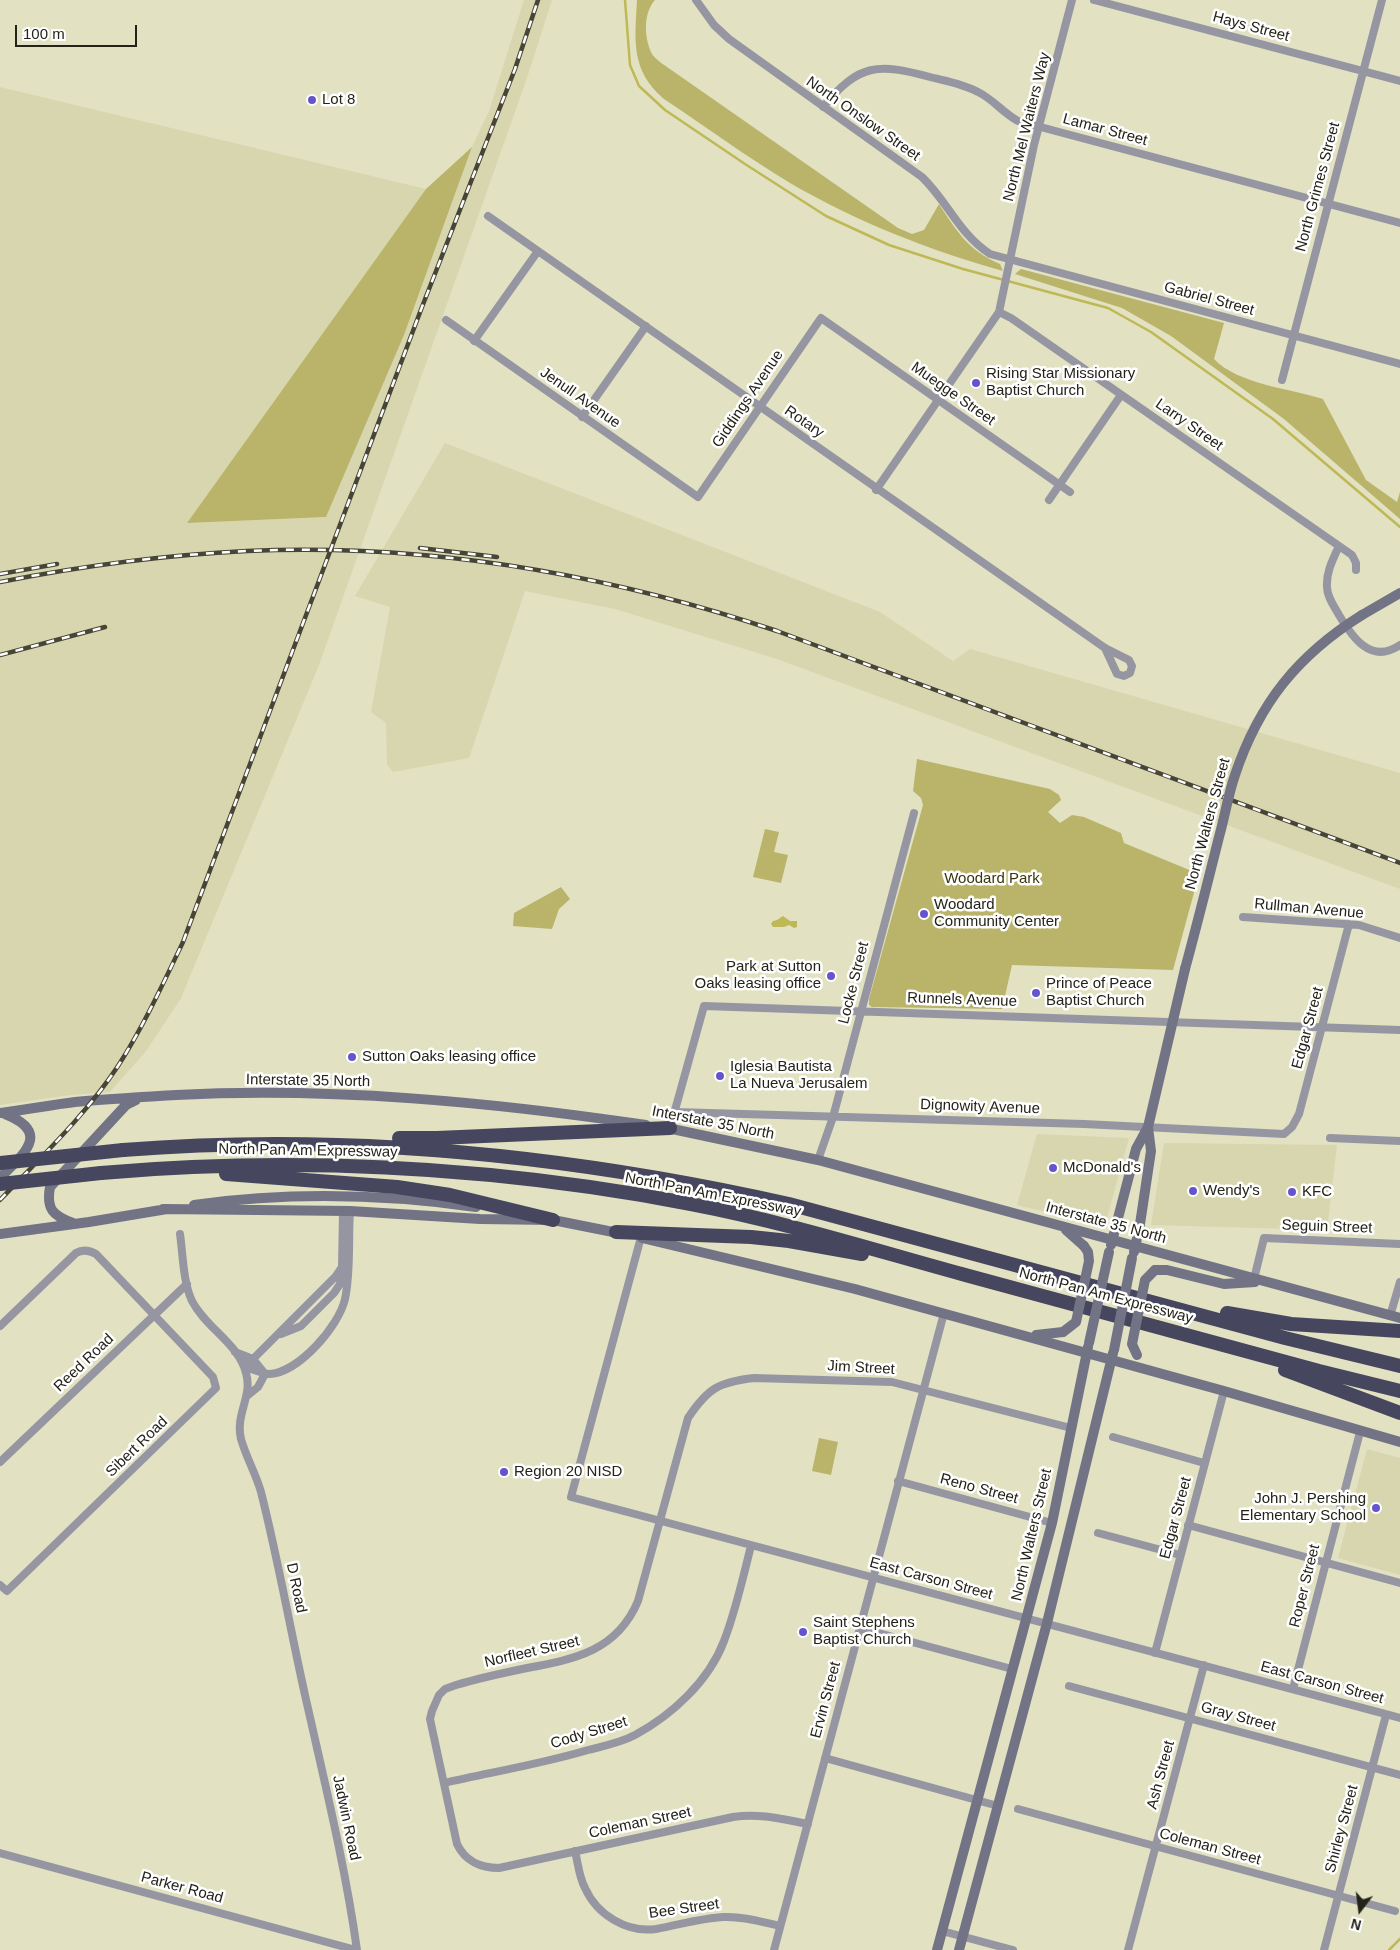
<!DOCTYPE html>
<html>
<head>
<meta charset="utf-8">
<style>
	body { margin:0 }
	#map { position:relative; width:1400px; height:1950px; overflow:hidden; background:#e2e1c2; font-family:Helvetica,sans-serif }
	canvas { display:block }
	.north { position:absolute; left:1335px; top:1885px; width:50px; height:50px; -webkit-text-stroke:4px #fff; paint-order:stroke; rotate:195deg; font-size:14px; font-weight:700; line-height:20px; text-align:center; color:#242318 }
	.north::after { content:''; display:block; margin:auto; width:18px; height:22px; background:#242318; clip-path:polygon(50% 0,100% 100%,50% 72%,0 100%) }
	.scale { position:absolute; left:15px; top:25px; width:122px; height:22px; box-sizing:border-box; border:2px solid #242318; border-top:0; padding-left:6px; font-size:15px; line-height:18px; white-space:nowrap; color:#242318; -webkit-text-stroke:4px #fff; paint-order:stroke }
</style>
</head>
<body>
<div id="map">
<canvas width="1400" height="1950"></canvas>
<div class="north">N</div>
<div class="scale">100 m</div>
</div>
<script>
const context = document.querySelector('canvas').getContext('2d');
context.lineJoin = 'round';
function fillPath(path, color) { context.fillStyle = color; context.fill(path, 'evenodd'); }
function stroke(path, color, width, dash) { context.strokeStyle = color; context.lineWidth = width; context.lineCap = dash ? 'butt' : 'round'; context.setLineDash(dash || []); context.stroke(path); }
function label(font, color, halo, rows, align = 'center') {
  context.font = font + ' Helvetica,sans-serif'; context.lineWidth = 5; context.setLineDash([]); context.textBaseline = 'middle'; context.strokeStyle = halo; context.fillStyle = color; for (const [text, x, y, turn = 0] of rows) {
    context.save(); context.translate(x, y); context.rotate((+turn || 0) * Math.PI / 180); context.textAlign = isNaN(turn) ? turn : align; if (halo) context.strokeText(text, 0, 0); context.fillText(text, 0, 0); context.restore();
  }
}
fillPath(new Path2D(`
	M524,0H552L526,81L319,665L181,998L147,1050L110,1092L71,1095L0,1105V87L426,189L187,523L326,517L404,335L472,147L489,111Z
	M445,443L880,612L953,661L970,649L1400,773V889L777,659L615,609L525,591L469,758L393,772L387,765L386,723L371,712L390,607L355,596Z
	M1037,1134L1129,1138L1107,1218L1091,1223L1017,1205Z
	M1164,1143L1337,1145L1327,1230L1151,1225Z
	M1367,1449L1400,1458V1575L1338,1558Z`), '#d8d6af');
fillPath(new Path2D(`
	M637,0H655C643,13 644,38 652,54C655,59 663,64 667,67L898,228L912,234L924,230L939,204C957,232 969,251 1000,264L1003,271C929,250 857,222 790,183C747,157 706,127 664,99C630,70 635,40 637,0Z
	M472,147L404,335L326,517L187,523L426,189Z
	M1021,269L1224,323L1214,359C1237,384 1292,389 1323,399L1366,480L1397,502L1400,492V519L1284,419L1171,336L1122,308L1015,274Z
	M917,759L1050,789L1059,795L1061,800L1048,812L1060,823L1072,815L1084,817L1121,833L1124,843L1199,874L1173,970L1012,965L1002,1009L872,1007L869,1005V999L923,805L921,798L913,791Z
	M765,829L779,832L774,852L788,855L781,883L753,877Z
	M561,887L570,899L559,909L552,929L513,926L514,913Z
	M819,1438L838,1442L831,1475L812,1471Z`), '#b9b469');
fillPath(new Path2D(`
	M783,916L790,921H797V927L794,928L789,925L784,927H773L771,924L773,921L777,920Z`), '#bfb856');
stroke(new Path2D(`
	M625,0L630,65L639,86L665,110L745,164L826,216L889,245L963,269L1108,308L1151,332L1273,419L1400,527
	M1389,1950L1400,1939`), '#bfb856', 2.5);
stroke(new Path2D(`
	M696,0L714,25L729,39L922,177C948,202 959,234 990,254L1400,364
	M1094,0L1400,81
	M823,107C859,63 878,63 930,77C946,81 964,84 978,92C993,99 1003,113 1018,121L1400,223
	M488,216L1105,648L1129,660L1132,666L1130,673L1124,676L1117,674L1105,648
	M999,312L1011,318L1352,555L1356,563V570
	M446,320L698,497L821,318L1070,492
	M474,341L538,251
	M1282,380L1382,0
	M582,417L646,326
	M876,490L999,312L1034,145L1072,0
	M1049,500L1121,395
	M1339,546C1333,559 1326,572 1327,587C1327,597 1334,606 1339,615C1352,637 1371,665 1400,645
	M1243,917L1359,925L1400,938
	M675,1112L1084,1124L1284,1134L1292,1127L1299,1114L1349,924
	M670,1128L704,1006L1400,1030
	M1330,1138L1400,1141
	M818,1160L833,1117L914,813
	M343,1211L342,1267L336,1276L245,1367C253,1369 262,1374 270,1374C299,1372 339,1326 345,1299C351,1271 348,1240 350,1211
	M180,1234C183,1255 183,1282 192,1301C206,1328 239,1344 246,1373C253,1396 235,1414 241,1439C246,1457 256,1474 261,1492C278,1559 290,1628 305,1695C324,1780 345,1864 357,1950
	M641,1237L571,1497L1400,1718
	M1254,1279L1264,1238L1400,1244
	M1390,1316L1400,1282
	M0,1326L76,1253C83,1249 89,1250 96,1254L213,1377L216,1388L7,1591L0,1585
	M281,1334L301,1326L334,1293L340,1284L341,1269
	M235,1352L253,1359L265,1374L258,1387L247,1396
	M1113,1437L1204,1463
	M0,1462L187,1284
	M898,1481L1052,1523
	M1188,1525L1400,1583
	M1098,1533L1180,1555
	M860,1628L1012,1669
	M1155,1653L1224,1391
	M1069,1686L1400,1775
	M1293,1689L1360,1432
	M825,1758L998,1806
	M444,1783C492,1772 541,1764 588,1750C603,1746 620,1743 635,1735C672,1715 709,1681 724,1641C736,1610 743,1577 751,1546
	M1018,1809L1395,1911
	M808,1824C782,1819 759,1813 733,1817L499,1868C481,1868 465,1861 457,1844L430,1719L432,1711L439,1695L445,1689L456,1685C479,1678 503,1673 527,1668C575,1659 617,1651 638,1601L688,1418C708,1388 719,1382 754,1378L892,1382L1071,1428
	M575,1851C578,1863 579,1877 585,1888C597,1915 627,1933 656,1929C679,1925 701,1918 724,1917C743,1916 762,1922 780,1926
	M0,1853L356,1950
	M942,1931L1013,1950
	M774,1950L944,1313
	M1128,1950L1204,1665
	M1324,1950L1386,1715`), '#9696a3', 8);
stroke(new Path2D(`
	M1362,615L1400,593
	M0,1113C25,1110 50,1105 75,1102C108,1099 143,1097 176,1095C333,1087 491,1102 646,1125
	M663,1127L818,1160L1400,1318
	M0,1178C22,1155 53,1133 5,1114
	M194,1205C287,1192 383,1194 476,1207
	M163,1209L350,1211L480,1219L553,1220L623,1234
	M73,1223C53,1216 46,1209 50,1187L126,1105L136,1100
	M1066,1230L1084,1246
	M0,1234L89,1222L167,1209
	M642,1238L855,1289L1224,1391L1400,1442
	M1111,1245L1136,1149L1148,1127L1185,969
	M1134,1252L1140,1224L1151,1151L1148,1127
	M1155,1270H1167L1224,1284L1255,1282
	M1036,1335L1063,1332
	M937,1950L1052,1523L1088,1347
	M959,1950L1047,1623L1113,1353`), '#737386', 10);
stroke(new Path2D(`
	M399,1138H437L670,1128
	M123,1150C347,1132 570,1155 789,1204L1285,1338L1400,1366
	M101,1173C298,1156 497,1167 691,1204C786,1222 877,1251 969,1276C1086,1308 1202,1339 1319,1371L1400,1391
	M226,1174L397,1187L450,1195L553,1220
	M616,1232L751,1237L789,1241L862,1254
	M1227,1313L1291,1324L1400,1331
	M1285,1370L1400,1413`), '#46465e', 14);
const rail = new Path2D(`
	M420,548L497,557
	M0,574L57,564
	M0,582C82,566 164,555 247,551C427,543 607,574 777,631L1400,863
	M0,655L105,627
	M0,1200C41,1157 85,1116 118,1066C143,1027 163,984 183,942L422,307L515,69L538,0`);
stroke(rail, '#464536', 4.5);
stroke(rail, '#fff', 2.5, [8]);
stroke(new Path2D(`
	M1185,969C1197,925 1208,881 1219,837C1225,816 1228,795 1235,775C1259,703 1298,655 1362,615
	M1063,1332L1076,1322L1089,1261L1088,1252L1084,1246
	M1089,1343L1109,1252
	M1114,1350L1132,1258
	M1137,1355L1132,1344L1145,1280L1155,1270`), '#737386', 10);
stroke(new Path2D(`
	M0,1163L123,1150
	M0,1184L101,1173`), '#46465e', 14);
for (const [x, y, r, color] of [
	[312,100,5,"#6554cd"],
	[976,383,5,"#6554cd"],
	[924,914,5,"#6554cd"],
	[831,976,5,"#6554cd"],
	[1036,993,5,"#6554cd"],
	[352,1057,5,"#6554cd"],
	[720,1076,5,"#6554cd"],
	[1053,1168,5,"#6554cd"],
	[1193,1191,5,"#6554cd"],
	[1292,1192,5,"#6554cd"],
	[504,1472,5,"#6554cd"],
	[1376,1508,5,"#6554cd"],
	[803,1632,5,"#6554cd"]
]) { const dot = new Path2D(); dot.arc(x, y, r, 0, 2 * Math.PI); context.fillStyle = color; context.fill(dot); stroke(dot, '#fff', 2); }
label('15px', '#242318', '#fff', [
	["Hays Street",1251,27,15],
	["North Onslow Street",863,119,35],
	["North Mel Waiters Way",1027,127,-76],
	["Lamar Street",1105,130,15],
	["North Grimes Street",1318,187,-75],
	["Gabriel Street",1209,299,15],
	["Muegge Street",953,394,35],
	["Jenull Avenue",580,398,35],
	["Giddings Avenue",748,399,-56],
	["Rotary",804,422,35],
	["Larry Street",1189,425,35],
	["North Walters Street",1208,824,-75],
	["Rullman Avenue",1309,909,5],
	["Locke Street",854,983,-76],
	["Runnels Avenue",962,1000,2],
	["Edgar Street",1308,1028,-75],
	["Interstate 35 North",308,1081,1],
	["Dignowity Avenue",980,1107,2],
	["Interstate 35 North",713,1123,11],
	["North Pan Am Expressway",308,1151,1],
	["North Pan Am Expressway",713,1195,11],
	["Interstate 35 North",1106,1223,15],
	["Seguin Street",1327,1227,2],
	["North Pan Am Expressway",1106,1296,15],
	["Reed Road",84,1363,-44],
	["Jim Street",861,1368,3],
	["Sibert Road",137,1447,-44],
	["Reno Street",979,1489,15],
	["Edgar Street",1176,1518,-75],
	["North Walters Street",1032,1535,-77],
	["East Carson Street",931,1579,15],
	["Roper Street",1305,1586,-76],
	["D Road",296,1588,78],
	["Norfleet Street",532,1652,-13],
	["East Carson Street",1322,1683,15],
	["Ervin Street",826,1700,-75],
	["Gray Street",1238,1717,15],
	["Cody Street",589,1733,-17],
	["Ash Street",1161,1775,-75],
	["Jadwin Road",346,1818,78],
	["Coleman Street",640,1823,-12],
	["Shirley Street",1342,1829,-75],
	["Coleman Street",1210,1847,15],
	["Parker Road",182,1888,15],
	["Bee Street",684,1909,-8]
]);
label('15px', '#242318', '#fff', [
	["Lot 8",322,100],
	["Rising Star Missionary",986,374],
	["Baptist Church",986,391],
	["Woodard",934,905],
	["Community Center",934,922],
	["Park at Sutton",821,967,"right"],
	["Oaks leasing office",821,984,"right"],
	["Prince of Peace",1046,984],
	["Baptist Church",1046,1001],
	["Sutton Oaks leasing office",362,1057],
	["Iglesia Bautista",730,1067],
	["La Nueva Jerusalem",730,1084],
	["McDonald's",1063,1168],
	["Wendy's",1203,1191],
	["KFC",1302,1192],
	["Region 20 NISD",514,1472],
	["John J. Pershing",1366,1499,"right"],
	["Elementary School",1366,1516,"right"],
	["Saint Stephens",813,1623],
	["Baptist Church",813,1640]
], 'left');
label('15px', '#3a370d', '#fff', [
	["Woodard Park",992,879]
]);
</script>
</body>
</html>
